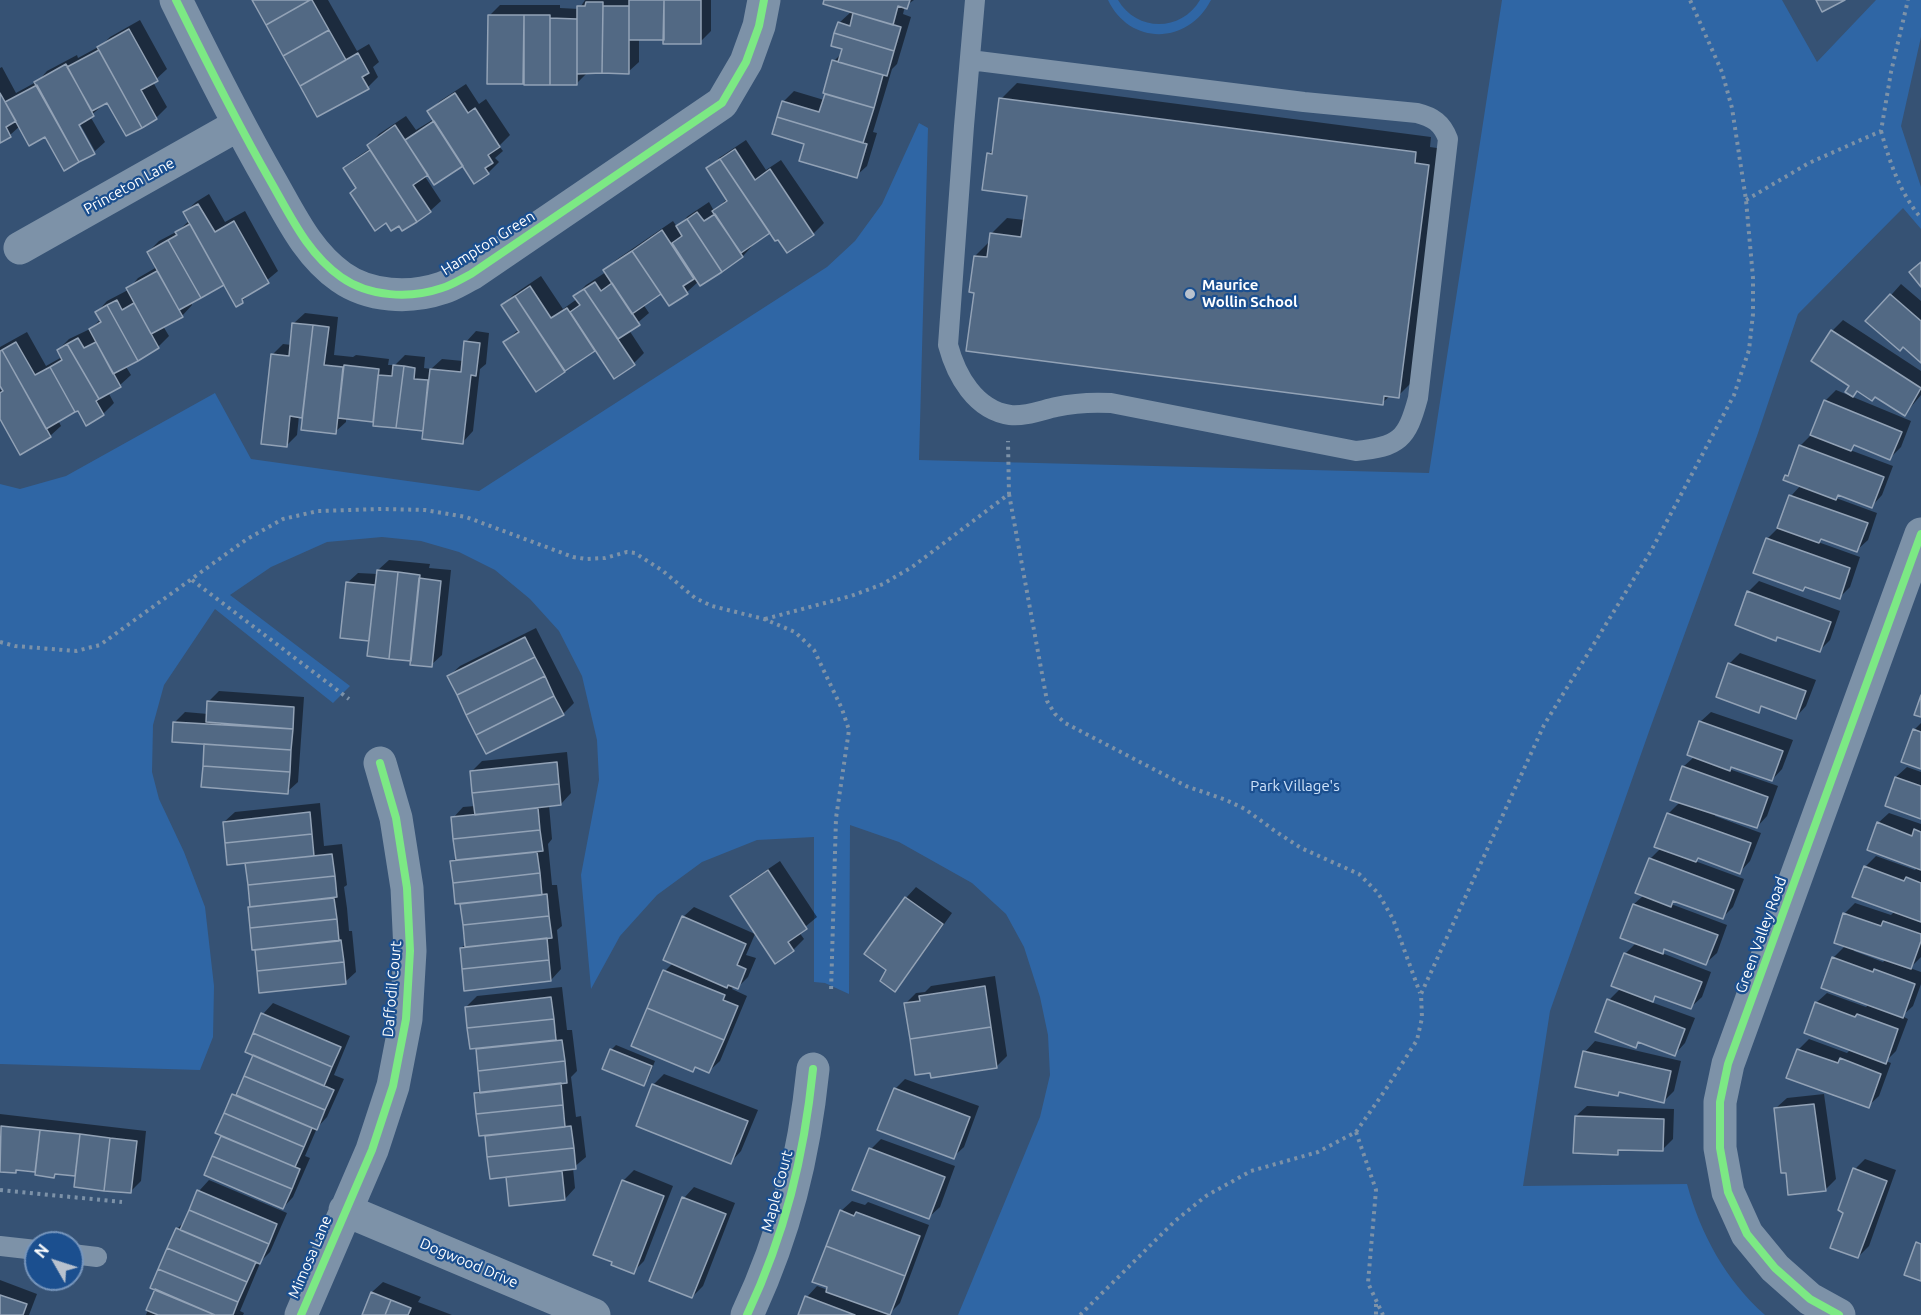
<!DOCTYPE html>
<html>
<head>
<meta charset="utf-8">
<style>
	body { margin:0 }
	#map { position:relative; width:1921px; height:1315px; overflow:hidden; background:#365274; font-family:Ubuntu,sans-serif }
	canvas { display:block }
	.north { position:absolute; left:24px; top:1231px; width:60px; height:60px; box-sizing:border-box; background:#1b4f8f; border:2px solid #7695bc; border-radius:50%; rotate:309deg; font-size:16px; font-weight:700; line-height:24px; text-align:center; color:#fff }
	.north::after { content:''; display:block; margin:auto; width:21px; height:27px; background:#b9c2ce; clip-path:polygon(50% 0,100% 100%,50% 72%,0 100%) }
</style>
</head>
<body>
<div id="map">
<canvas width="1921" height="1315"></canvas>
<div class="north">N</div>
</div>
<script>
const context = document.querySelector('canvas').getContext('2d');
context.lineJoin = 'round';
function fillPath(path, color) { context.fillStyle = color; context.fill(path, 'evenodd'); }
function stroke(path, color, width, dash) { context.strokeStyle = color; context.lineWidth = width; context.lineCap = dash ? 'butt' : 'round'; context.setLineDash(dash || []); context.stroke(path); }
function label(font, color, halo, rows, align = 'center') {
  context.font = font + ' Ubuntu,sans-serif'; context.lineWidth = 4.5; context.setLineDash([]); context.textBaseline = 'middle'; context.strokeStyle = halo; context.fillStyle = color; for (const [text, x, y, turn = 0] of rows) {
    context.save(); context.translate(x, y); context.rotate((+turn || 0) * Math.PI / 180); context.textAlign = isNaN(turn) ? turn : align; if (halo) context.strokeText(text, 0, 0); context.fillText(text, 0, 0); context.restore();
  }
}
fillPath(new Path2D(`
	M1108,0H1118C1137,32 1181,32 1200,0H1211C1188,45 1130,46 1108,0Z
	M1502,0H1782L1817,62L1876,0H1921V37L1901,126L1921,187V229L1903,208L1798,314L1757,436L1652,723L1550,1011L1523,1186L1687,1184C1701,1235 1725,1279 1765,1315H958L1040,1117L1050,1075L1048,1035L1040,997L1024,947L1006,914L972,883L899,842L850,825L849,994L825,983L814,982V837L757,840L702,862L657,895L620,936L591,989L581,875L599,780L597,740L582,676L559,631L530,599L495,570L459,552L421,541L382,537L327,542L271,567L230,595L350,686L333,703L215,609L164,685L153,725L152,772L159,799L184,852L205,907L214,986L213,1037L200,1070L0,1064V484L20,489L66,476L215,393L251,459L479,491L827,267L855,241L882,204L919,123L928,128L919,460L1429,473Z`), '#2f66a5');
fillPath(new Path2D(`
	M254,0H328L357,51L369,44L379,62L373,67L378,77L368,87Z
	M585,0H711V31L700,42L639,38V62L628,72H588L576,84L489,82V16L500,5H560V8L579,9Z
	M826,0H914L905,6L903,14L911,17L897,64L892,69L873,132L877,133L867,166L856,176L806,143L783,102L794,91L824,100L834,61L843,52L839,23L852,11Z
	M140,20L167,69L153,82L167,107L156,118L108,101L90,116L105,142L95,151L76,117L74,119L92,151H95L65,169L46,135L20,126L10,135L0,141V68L2,67L16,93L38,81L47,71L77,55L78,58L102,45L110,37Z
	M1017,83L1431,137L1430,147L1444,149L1414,380L1398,396L1391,395L1382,403L975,292V256L990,241L991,234L1007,218L1025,220L1029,195L989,154L994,148L1001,99Z
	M466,84L479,104L486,99L510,135L499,146L503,151L495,158L499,162L488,173L463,164L428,173L424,175L441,201L430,211L403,229L357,187L345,168L356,158L371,148L369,145L379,134L406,116L416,130L434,119L429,111L440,101Z
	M746,140L766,170L781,160L824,223L813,234L787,251L778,238L770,231L752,244L753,245L743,256L701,284L699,281L687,292H661L643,304L649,313L629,330L644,353L634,363L596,348L536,389L505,342L519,329L503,305L513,295L541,276L563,309L577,299L575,296L586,285L606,272L605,270L616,260L673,221L677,227L688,216L709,202L714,211L728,198L708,169L719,158Z
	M209,194L225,222L245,211L278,271L242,301L225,283L191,302L192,305L182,316L163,326L169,336L158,347L125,365L131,375L120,385L108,392L114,403L103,414L78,409L58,420L61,426L50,436L0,416V390L3,388L0,383V347L27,332L46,366L62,357L58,350L69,339L90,329L101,319L97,312L107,301L128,290L138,278L157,267L148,252L159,241L178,231L190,220L185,212L196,202Z
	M1901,284L1921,301V361L1904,345L1868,321Z
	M305,313L338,317L334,355L353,357L356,355L389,359L388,365H395L405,355L425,357L424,368L431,369L442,359L463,361L466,342L476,331L489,333L486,364L480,369L473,431L463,442L424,430L346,418V422L335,432L299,416L297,435L287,445L272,355L283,344L292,345L294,323Z
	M1843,320L1921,371V395L1905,414L1875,396L1858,390L1813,361L1832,331Z
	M1836,390L1911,421L1901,447L1890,458L1856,444L1850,450L1893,466L1882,495L1872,506L1840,494L1836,498L1877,513L1868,540L1857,550L1822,538L1818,542L1860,557L1850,587L1839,598L1767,539L1778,528L1791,496L1801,485L1785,479L1787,475L1792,470L1800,446L1811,435L1825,401Z
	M389,560L430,564L429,568L451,570L442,655L431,665L413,660L371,640L347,583L358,573L378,574V570Z
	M1759,581L1840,611L1830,640L1819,651L1778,636L1775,639L1748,592Z
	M536,628L574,703L563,714L449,676L460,666Z
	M1740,653L1816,680L1806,706L1796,717L1764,705L1758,711L1718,696L1730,663Z
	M219,691L304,697L298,782L287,792L174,723L185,712L208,714L209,701Z
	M1711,712L1793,740L1782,769L1772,780L1732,766L1729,769L1778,786L1767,816L1757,827L1716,813L1715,816L1761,833L1750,861L1740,872L1699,857L1695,861L1744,879L1733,907L1723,917L1675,900L1671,904L1727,925L1717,953L1706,963L1666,949L1662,953L1711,972L1702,997L1691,1007L1658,995L1651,1002L1695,1018L1685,1043L1675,1054L1641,1041L1636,1046L1609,1000L1621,988L1625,954L1636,943L1634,904L1644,895L1650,859L1661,848L1668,814L1680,802L1683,767L1694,757L1700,722Z
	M1921,723V768L1914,730Z
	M567,752L571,793L561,804L549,805L552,839L548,844L552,885H557L562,926L557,930L561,969L551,980L461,948L466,944L462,902L452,862L457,857L453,818L463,807L475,806L471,772L482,761Z
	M1907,767L1921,772V817L1887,805L1896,777Z
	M320,803L324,846L342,844L347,885L344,887L347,908L349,931H352L356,972L345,982L261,991L249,907L251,905L247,862L224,822L235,812Z
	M1889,813L1921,824V957L1910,968L1921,972V984L1913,1006L1902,1016L1908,1019L1896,1051L1886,1061L1891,1063L1879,1096L1868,1106L1788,1077L1799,1049L1809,1039L1847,1053L1851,1049L1816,1003L1827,993L1866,1007L1869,1004L1833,958L1846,945L1844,914L1855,903L1891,915L1895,911L1865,867L1876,856L1915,870L1918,867L1878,823ZM1854,948L1886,959L1883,962L1854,951Z
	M780,861L817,917L799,932L804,939L793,950L732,896L743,886Z
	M916,887L952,913L905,979L895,990L888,970L906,898Z
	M694,907L755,934L746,955L756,958L748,977L737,988L734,986L732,989L747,996L720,1061L709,1071L697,1066L693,1070L665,971L673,963L683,917Z
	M995,976L1007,1056L996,1067L905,1004L916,993L925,992L931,986Z
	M562,987L567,1030H572L577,1071L571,1077L576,1117L581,1116L586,1157L573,1168L575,1188L565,1199L507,1175L491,1177L486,1134L476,1093L481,1088L477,1048L466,1007L477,996Z
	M273,1003L350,1036L334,1075L344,1079L327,1117L317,1128L305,1156L310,1158L293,1197L283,1208L206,1175L223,1135L234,1095L241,1088L255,1055L263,1014Z
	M1595,1041L1681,1061L1674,1091L1664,1101L1621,1091L1617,1095L1585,1052Z
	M616,1045L655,1061L648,1079L643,1084L611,1050Z
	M664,1074L758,1110L741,1151L731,1162L653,1085Z
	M905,1079L979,1106L964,1147L953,1157L895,1089Z
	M1824,1094L1836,1179L1825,1190L1776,1108L1787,1098Z
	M1587,1106L1674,1109L1673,1139L1662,1150L1622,1149L1617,1153L1576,1116Z
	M0,1114L146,1131L141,1181L130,1192L77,1175L58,1173L54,1177L37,1171L19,1168L15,1172L0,1170Z
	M881,1139L955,1166L940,1207L929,1217L871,1149Z
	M1865,1159L1896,1170L1869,1246L1858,1257L1845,1212L1855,1169Z
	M634,1170L673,1186L644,1261L633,1272L623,1181Z
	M209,1180L287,1213L270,1252L261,1261L240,1311L244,1313L243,1315H146L177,1229L186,1220L199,1191Z
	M694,1187L735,1203L703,1286L692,1297L684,1198Z
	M852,1201L865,1205L868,1202L929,1225L900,1303L889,1314L892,1315H800L807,1297L817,1286L828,1290L841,1211Z
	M0,1280L37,1294L29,1315H0Z
	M383,1282L421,1297L418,1302L452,1315H363L372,1292Z`), '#0007');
const building = new Path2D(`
	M252,0H310L266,25Z
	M310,0H312L329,30L283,56L266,25Z
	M629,0H664V40H629Z
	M664,0H701V44H663Z
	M824,0H910L907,9L898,6L893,25L823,4Z
	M1816,0H1845L1822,12Z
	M586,2H603L602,73L577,74V6H585Z
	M603,6H629V74L602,73Z
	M853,13L901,27L894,51L834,33L838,22L850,26Z
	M488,15H524L523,84H487Z
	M524,15H550V85H524Z
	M550,18L577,19V85H550Z
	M129,29L158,81L141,90L157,119L142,128L97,47Z
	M329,30L346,60L300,86L283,56Z
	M834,33L894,51L887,76L838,62L842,49L831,46Z
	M99,50L142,128L126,136L107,103L92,111L67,67Z
	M358,53L369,73L362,77L369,89L317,117L300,86Z
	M832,60L883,75L874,108L823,93Z
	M66,64L94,116L79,125L95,154L79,162L34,82Z
	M37,85L79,162L64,171L45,137L29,146L5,102Z
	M0,93L16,121L6,127L11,137L0,143Z
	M455,93L468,113L475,108L500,147L488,155L493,163L485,168L489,174L474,184L427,111Z
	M825,94L874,108L863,143L777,117L782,101L819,112Z
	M999,98L1416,152L1415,163L1429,165L1399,398L1384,396L1383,405L966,351L974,293L969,292L974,256L987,257L990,233L1021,237L1027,196L982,190L987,153L992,154Z
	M777,117L867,144L857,178L799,161L804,144L772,134Z
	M434,121L463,166L434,185L405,140Z
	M395,125L428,175L413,185L431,212L417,222L367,145Z
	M735,149L755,180L770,169L814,235L787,253L778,240L775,241L720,159Z
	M370,150L417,222L402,231L399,226L391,231L386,223L375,231L350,193L356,188L343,168Z
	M720,159L770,233L741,253L712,211L727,201L706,168Z
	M198,204L215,232L234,221L269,283L242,299L243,303L236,307L183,212Z
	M697,212L704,221L715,214L743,257L722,272L687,219Z
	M687,219L722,272L700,286L672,243L682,236L676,226Z
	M190,224L224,285L201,298L168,240L177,235L175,232Z
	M662,230L694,279L683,286L688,294L669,306L632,251Z
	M168,240L201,298L179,310L147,252Z
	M632,251L661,294L632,314L603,270Z
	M1921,262V287L1909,272Z
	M157,271L183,317L151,334L126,288Z
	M595,282L601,291L612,283L640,325L618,339L584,289Z
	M530,286L551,318L567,308L595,351L565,371L515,296Z
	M584,289L635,365L614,379L570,312L580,305L573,296Z
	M1890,294L1921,321V363L1903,347L1900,351L1865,321Z
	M515,296L565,372L536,392L503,342L519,332L501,305Z
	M117,300L122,310L134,303L159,348L138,361L107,305Z
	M107,305L138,361L113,374L89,329L101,322L95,312Z
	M292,323L313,325L302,418L290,416L287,447L261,444L271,354L289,356Z
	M313,325L329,327L324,365L343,367L336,434L301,430Z
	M1831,330L1921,388L1905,416L1875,397L1872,401L1857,391L1853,397L1845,392L1849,386L1811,361Z
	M78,338L84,348L96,342L121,387L99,399L67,344Z
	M464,341L480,343L476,376L471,375L463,444L422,439L430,369L461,372Z
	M16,342L35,375L50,367L75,412L46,429L2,350Z
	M67,344L99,399L96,401L104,415L86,426L78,411L75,412L50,367L62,360L57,350Z
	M2,350L51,437L20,455L0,419V393L3,391L0,386V351Z
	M344,365L379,369L373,422L338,418Z
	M393,365L404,366L396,428L373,426L378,375L392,376Z
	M404,366L415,368L414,379L428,380L423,431L396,428Z
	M1824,400L1902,432L1890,460L1854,445L1851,451L1810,435Z
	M1799,445L1884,477L1872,508L1838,495L1836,500L1783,480L1785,475L1788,476Z
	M1789,495L1868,523L1857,552L1821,539L1819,543L1777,528Z
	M1766,538L1850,568L1840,599L1805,587L1803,591L1753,573Z
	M377,570L398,572L389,659L367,656Z
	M398,572L420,575L411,661L389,659Z
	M419,578L441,581L432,667L410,665Z
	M346,582L375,585L369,641L340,638Z
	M1747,591L1831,622L1820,652L1777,637L1776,641L1735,625Z
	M525,637L535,657L457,695L447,676Z
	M535,657L545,676L466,715L457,695Z
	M1728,663L1806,691L1796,719L1761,706L1759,713L1716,697Z
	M545,676L554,696L476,735L466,715Z
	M1921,695V717L1914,715Z
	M554,696L564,715L486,754L476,735Z
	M207,701L294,707L293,729L206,722Z
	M1699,721L1783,751L1772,781L1731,767L1730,771L1687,755Z
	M173,722L293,729L291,750L172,742Z
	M1913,729L1921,732V769L1901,762Z
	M204,744L291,750L290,772L203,766Z
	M557,762L559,784L472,793L470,771Z
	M203,766L290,772L288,794L201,787Z
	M1682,766L1768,797L1757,828L1670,800Z
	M1895,777L1921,786V819L1885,806Z
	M559,784L561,805L475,815L472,793Z
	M538,808L540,830L453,839L451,817Z
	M310,812L312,834L225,843L223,822Z
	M1667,813L1751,843L1740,874L1698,858L1696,862L1654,847Z
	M1877,822L1912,836L1914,829L1921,832V870L1867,850Z
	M540,830L543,851L456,860L453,839Z
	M312,834L314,856L227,865L225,843Z
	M537,852L540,873L453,883L450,861Z
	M332,854L335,876L248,885L245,863Z
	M1649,858L1734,890L1723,919L1673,901L1671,907L1635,893Z
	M1864,866L1904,881L1906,877L1921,883V922L1852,897Z
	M768,870L807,929L788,942L794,951L775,964L730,896Z
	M540,873L542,895L455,904L453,883Z
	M335,876L337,897L250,907L248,885Z
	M547,894L549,916L463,925L460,904Z
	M905,897L943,924L895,992L880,981L886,970L864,954Z
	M334,898L337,919L250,928L248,907Z
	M1633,904L1718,935L1706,965L1664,949L1663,954L1620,938Z
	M1843,913L1881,926L1883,921L1921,934V941L1911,969L1834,943Z
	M549,916L552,938L465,947L463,925Z
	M682,916L746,944L737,965L746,969L738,989L728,985L727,988L663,960Z
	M337,919L339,941L252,950L250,928Z
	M547,938L549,960L462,969L460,948Z
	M341,940L344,962L257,971L255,950Z
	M1624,953L1702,982L1691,1009L1655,996L1653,1002L1611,986Z
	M1832,957L1873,972L1874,969L1915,984L1903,1018L1821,988Z
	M549,960L551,981L464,991L462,969Z
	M344,962L346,984L259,993L257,971Z
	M663,970L725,995L723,1000L738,1006L724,1040L647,1008Z
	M985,986L991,1027L910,1039L904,1003L920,1001L919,996Z
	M551,997L554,1019L467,1028L465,1007Z
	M1607,999L1685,1029L1675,1056L1638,1042L1636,1048L1595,1032Z
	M1815,1002L1855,1017L1857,1014L1898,1029L1886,1064L1804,1033Z
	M647,1008L724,1040L709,1073L695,1067L693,1072L631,1046Z
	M261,1013L341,1047L332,1067L253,1033Z
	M554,1019L556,1040L470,1049L467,1028Z
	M991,1027L997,1068L931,1078L930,1073L915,1075L910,1039Z
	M253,1033L332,1067L324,1086L245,1052Z
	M562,1040L565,1061L478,1071L476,1049Z
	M610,1049L652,1066L644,1086L602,1069Z
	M1797,1049L1838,1063L1840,1058L1881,1074L1869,1108L1786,1078Z
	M1583,1051L1671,1071L1664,1103L1619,1092L1618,1096L1575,1087Z
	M253,1055L334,1090L325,1110L244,1076Z
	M565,1061L567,1083L480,1093L478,1071Z
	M244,1076L325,1110L317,1130L236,1095Z
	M561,1083L563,1105L476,1114L474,1093Z
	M652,1084L748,1121L731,1164L636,1126Z
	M894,1088L970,1117L954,1159L877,1130Z
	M232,1094L312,1128L304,1147L224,1113Z
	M1814,1104L1826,1191L1788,1195L1786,1173H1781L1774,1108Z
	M563,1105L565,1127L479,1136L476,1114Z
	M224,1113L304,1147L295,1167L215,1133Z
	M1575,1116L1664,1119L1663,1151L1618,1150V1155L1573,1153Z
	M1,1126L40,1130L35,1172L16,1170V1173L0,1172Z
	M571,1126L574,1148L487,1157L485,1136Z
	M40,1130L80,1134L75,1176L55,1174L54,1178L35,1175Z
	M80,1134L110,1138L104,1191L74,1187Z
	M221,1136L300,1169L292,1189L212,1156Z
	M110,1138L137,1141L131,1193L104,1191Z
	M574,1148L576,1169L490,1179L487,1157Z
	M869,1148L945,1177L929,1219L852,1190Z
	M212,1156L292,1189L283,1209L204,1175Z
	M1853,1168L1887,1181L1858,1258L1830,1248L1843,1213L1838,1210Z
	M562,1171L565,1200L509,1206L506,1177Z
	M622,1180L664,1196L634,1274L611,1265L612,1262L593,1255Z
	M197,1190L277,1224L269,1244L189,1210Z
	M682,1197L726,1214L692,1298L649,1281Z
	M189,1210L269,1244L260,1264L180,1230Z
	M840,1210L854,1216L856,1212L920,1236L905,1276L826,1246Z
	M176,1228L256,1262L247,1282L167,1248Z
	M1916,1242L1921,1244V1281L1904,1275Z
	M826,1246L905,1276L890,1315L826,1292L827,1287L812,1282Z
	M167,1248L247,1282L238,1302L158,1269Z
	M158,1269L238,1302L233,1315H215L150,1288Z
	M155,1289L215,1315H158L146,1310Z
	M371,1292L391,1300L385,1315H362Z
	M0,1295L27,1304L23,1315H0Z
	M805,1296L855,1315H798Z
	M391,1300L411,1308L408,1315H385Z`);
fillPath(building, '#526984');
stroke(building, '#92a2b6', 1.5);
stroke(new Path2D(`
	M1881,131C1890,163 1900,193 1921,218
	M1746,200L1809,163L1881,131L1891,72L1908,0
	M1009,494L1047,701L1055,714L1065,723L1186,786L1226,800L1245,809L1275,831L1301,848L1359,874L1378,893L1393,919L1420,993
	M192,580L349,699
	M765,619L851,596L883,584L912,567L1009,494L1008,441
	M0,642L15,646L76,651L100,645L247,539L283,519L318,511L382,509L425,510L466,517L573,557L586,559L605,558L627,552L635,553L663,571L695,598L712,606L764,619L795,632L814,650L842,709L849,730L836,818L831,992
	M1356,1132L1376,1190L1368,1283L1383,1315
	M0,1190L122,1202
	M1376,1304V1315
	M1080,1315L1175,1221L1206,1196L1251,1171L1318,1152L1356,1132L1386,1089L1417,1040L1422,1018L1421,994L1544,725L1651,551L1734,395L1749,350L1753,314V278L1746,200L1732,108L1722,72L1690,0`), '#7d92a8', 4, [3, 4.5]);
stroke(new Path2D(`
	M970,60L1304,102L1417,113C1433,117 1442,123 1448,139L1418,398C1407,439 1399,447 1356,451L1111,403C1093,402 1074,403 1056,407C1042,410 1024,417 1010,415C975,410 956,375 948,345L964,126L975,0
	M0,1246L36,1250
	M72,1254L97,1257`), '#7d92a8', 20);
stroke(new Path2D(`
	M176,0C206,61 237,123 271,182C291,217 308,254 341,277C369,297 410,299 442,288C452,285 461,279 471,274L722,103L746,62L759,26L764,0
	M20,248L238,125
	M345,1210L594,1315
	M301,1315L372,1150L393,1086L406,1019L410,951L407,888L396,818L380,763
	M747,1315C785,1234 804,1157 813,1069
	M1839,1315L1810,1299L1775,1268L1747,1234L1728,1192L1720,1148V1102L1728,1064L1921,534`), '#7d92a8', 33);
stroke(new Path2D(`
	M176,0C206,61 237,123 271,182C291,217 308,254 341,277C369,297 410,299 442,288C452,285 461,279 471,274L722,103L746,62L759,26L764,0
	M301,1315L372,1150L393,1086L406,1019L410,951L407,888L396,818L380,763
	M747,1315C785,1234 804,1157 813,1069
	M1839,1315L1810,1299L1775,1268L1747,1234L1728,1192L1720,1148V1102L1728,1064L1921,534`), '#7ce984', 8);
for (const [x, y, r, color] of [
	[1190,294,6,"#b9c2ce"]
]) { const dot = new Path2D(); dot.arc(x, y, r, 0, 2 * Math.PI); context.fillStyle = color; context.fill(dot); stroke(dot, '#1b4f8f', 2); }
label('15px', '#fff', '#1b4f8f', [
	["Princeton Lane",129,186,-29],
	["Hampton Green",488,243,-32],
	["Green Valley Road",1761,935,-70],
	["Daffodil Court",392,989,-85],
	["Maple Court",777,1191,-75],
	["Mimosa Lane",310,1257,-67],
	["Dogwood Drive",469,1263,23]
]);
label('bold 15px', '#fff', '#1b4f8f', [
	["Maurice",1202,285],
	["Wollin School",1202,302]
], 'left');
label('15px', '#cfe3fa', '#1b4f8f', [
	["Park Village's",1295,786]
]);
</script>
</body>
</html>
